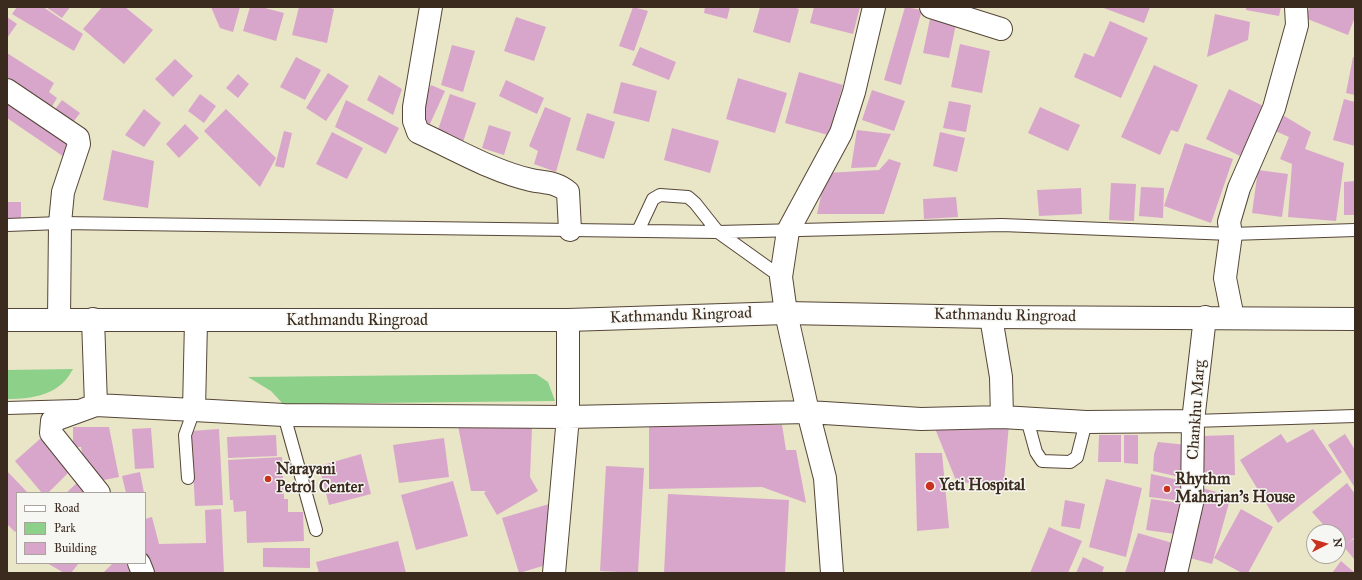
<!DOCTYPE html>
<html>
<head>
<meta charset="utf-8">
<style>
	body { margin:0 }
	#map { position:relative; width:1362px; height:580px; overflow:hidden; background:#e9e5c7; font-family:"IM FELL Great Primer",serif }
	canvas { display:block }
	.frame { position:absolute; inset:0; border:8px solid #3b2a1e; pointer-events:none }
	.legend { position:absolute; left:16px; top:492px; width:130px; height:72px; box-sizing:border-box; background:#f6f6f2; border:1px solid #aba49d; margin:0; padding:5px 7px; list-style:none; font-size:12px; color:#3b2a1e }
	.legend li { display:flex; align-items:center; gap:8px; height:20px }
	.legend b { width:20px; border:1px solid #aba49d }
	.north { position:absolute; left:1306px; top:524px; width:40px; height:40px; box-sizing:border-box; background:#f6f6f2; border:1px solid #aba49d; border-radius:50%; rotate:84deg; font-size:11px; font-weight:700; line-height:16px; text-align:center; color:#3b2a1e }
	.north::after { content:''; display:block; margin:auto; width:14px; height:18px; background:#c8321e; clip-path:polygon(50% 0,100% 100%,50% 72%,0 100%) }
</style>
</head>
<body>
<div id="map">
<canvas width="1362" height="580"></canvas>
<div class="frame"></div>
<ul class="legend">
<li><b style="height:5px;background:#fff"></b>Road</li>
<li><b style="height:11px;background:#8cd08a"></b>Park</li>
<li><b style="height:11px;background:#d9a6cb"></b>Building</li>
</ul>
<div class="north">N</div>
</div>
<script>
const context = document.querySelector('canvas').getContext('2d');
context.lineJoin = 'round';
function fillPath(path, color) { context.fillStyle = color; context.fill(path, 'evenodd'); }
function stroke(path, color, width, dash) { context.strokeStyle = color; context.lineWidth = width; context.lineCap = dash ? 'butt' : 'round'; context.setLineDash(dash || []); context.stroke(path); }
function label(font, color, halo, rows, align = 'center') {
  context.font = font + ' "IM FELL Great Primer",serif'; context.lineWidth = 3; context.setLineDash([]); context.textBaseline = 'middle'; context.strokeStyle = halo; context.fillStyle = color; for (const [text, x, y, turn = 0] of rows) {
    context.save(); context.translate(x, y); context.rotate((+turn || 0) * Math.PI / 180); context.textAlign = isNaN(turn) ? turn : align; if (halo) context.strokeText(text, 0, 0); context.fillText(text, 0, 0); context.restore();
  }
}
fillPath(new Path2D(`
	M73,369C60,395 33,399 7,399V370Z
	M536,374L548,382L555,401L283,404L271,391L248,377Z`), '#8cd08a');
fillPath(new Path2D(`
	M17,7H43L83,34L74,51L12,14Z
	M46,7H70L62,18Z
	M102,7H125L153,30L124,64L83,29Z
	M211,7H240L233,32L220,28Z
	M250,7H261L284,13L276,41L243,31Z
	M299,7H326L334,9L327,43L292,35Z
	M633,7L648,11L634,51L619,46Z
	M705,7H730L727,19L704,13Z
	M760,7H793L799,9L790,43L753,32Z
	M814,7H860L853,34L810,23Z
	M905,7L922,10L901,85L884,80Z
	M1101,7H1150L1144,23Z
	M1246,7H1281L1279,16L1246,10Z
	M1310,7H1355V17L1348,35L1305,18Z
	M931,14L957,19L949,58L923,53Z
	M1215,14L1250,22L1248,40L1207,57Z
	M7,17L17,24L7,38Z
	M516,17L546,27L534,61L504,51Z
	M1110,21L1148,38L1121,98L1074,77L1084,53L1094,57Z
	M960,44L990,51L982,93L951,87Z
	M452,45L475,51L463,92L441,85Z
	M640,47L676,62L669,80L632,65Z
	M7,53L54,83L49,92L57,98L51,108L7,80Z
	M296,57L321,70L305,100L280,87Z
	M1353,57H1355V95L1346,93Z
	M175,59L193,76L173,97L155,79Z
	M1154,65L1198,85L1178,132L1171,130L1160,155L1121,137Z
	M799,72L843,85L828,135L785,123Z
	M328,73L349,86L326,121L306,108Z
	M238,74L249,84L238,98L226,88Z
	M379,75L402,89L393,115L367,100Z
	M738,78L787,93L775,133L726,119Z
	M506,80L544,98L537,114L499,96Z
	M621,82L657,91L649,122L613,113Z
	M431,85L445,91L429,126L415,120Z
	M1229,89L1263,106L1240,156L1206,139Z
	M872,90L905,101L894,131L862,120Z
	M200,94L216,106L204,123L188,111Z
	M450,94L476,103L463,142L437,133Z
	M7,97L77,144L67,159L7,118Z
	M1344,99L1355,102V146L1333,140Z
	M62,100L80,113L71,125L53,112Z
	M346,100L399,128L386,154L335,127Z
	M949,101L971,105L966,132L943,128Z
	M545,107L571,118L556,172L534,164L538,151L529,146Z
	M1040,107L1080,125L1068,151L1028,133Z
	M144,109L161,123L144,147L125,135Z
	M226,109L276,158L260,187L204,131Z
	M587,113L615,122L604,159L576,150Z
	M1281,114L1311,132L1305,149L1344,163L1336,221L1288,217L1292,164L1280,159L1289,137L1273,130Z
	M185,124L199,138L179,158L166,144Z
	M489,125L511,132L504,155L482,148Z
	M672,128L719,141L710,173L664,160Z
	M857,130L891,134L876,167L851,168Z
	M284,131L292,133L284,168L275,166Z
	M332,132L363,148L347,179L316,164Z
	M940,132L965,138L957,172L933,166Z
	M1185,143L1233,159L1211,223L1164,206Z
	M112,150L154,161L148,208L103,200Z
	M889,159L901,163L884,214H817L826,173L879,170Z
	M1258,170L1288,174L1282,217L1252,213Z
	M1355,181V215H1344V182Z
	M1111,183L1136,184L1134,221L1109,220Z
	M1141,187L1164,188L1163,218L1139,216Z
	M1081,188L1082,214L1039,216L1037,190Z
	M956,197L958,217L924,219L923,199Z
	M7,202H21V219H7Z
	M649,424L782,425L786,450H796L806,503L762,487L649,489Z
	M1009,424L1004,482L957,483L934,426Z
	M458,426L532,428L530,477L538,491L497,515L484,493L486,491H471Z
	M73,427H109L119,477L94,482L90,463L84,464L81,447H73Z
	M151,428L154,468L135,469L132,429Z
	M219,429L223,505L195,506L191,431Z
	M1313,429L1342,472L1278,523L1240,460L1281,434L1287,443Z
	M1345,434L1355,450V488L1328,445Z
	M276,435L277,456L228,458L227,437Z
	M1099,435H1121V462H1098Z
	M1124,435H1138V464L1124,463Z
	M1234,435L1235,475L1202,476L1201,436Z
	M41,438L72,469L48,493H42L15,461Z
	M444,438L449,477L399,483L393,445Z
	M1158,442L1187,445L1184,478L1153,471L1154,454Z
	M915,453H942L949,528L917,531Z
	M361,454L371,494L329,505L319,466Z
	M282,457L284,499H288V512H303L304,541L247,543L246,511L234,512L233,500H230L228,460Z
	M606,466L644,468L638,573L600,571Z
	M7,471L28,493H17V530L15,532L7,524Z
	M140,472L144,493H126L122,476Z
	M1151,474L1184,481L1182,501L1149,497Z
	M1106,479L1142,488L1126,557L1089,547Z
	M80,480L91,493H66Z
	M453,481L468,536L416,550L401,495Z
	M1347,483L1355,494V537L1347,544L1355,538V560L1338,540V532H1330L1312,512Z
	M1202,488L1231,496L1212,564L1190,558Z
	M668,494L789,500L785,573H664Z
	M1151,499L1180,503L1175,534L1146,530Z
	M1065,500L1085,504L1080,529L1061,526Z
	M549,504L546,565L519,573L502,518Z
	M221,509L224,573H146L145,519L152,517L159,544L206,543L205,510Z
	M1241,509L1273,527L1248,573H1242L1214,558Z
	M1049,527L1082,541L1068,573H1030Z
	M1138,533L1176,544L1167,573H1125Z
	M398,541L406,573H319L316,562Z
	M263,548H310V568L263,567Z
	M1083,557L1104,567L1102,573H1076Z
	M1341,561L1355,573H1332Z
	M47,563H79L71,573H64Z
	M113,563H126L131,573H103Z`), '#d9a6cb');
const service = new Path2D(`
	M7,225L60,223L718,232L1002,225L1231,234L1355,230
	M638,231L653,199L660,195L688,197L695,203L718,232L781,277
	M7,408L76,406
	M284,415L316,530
	M1027,419L1036,452L1042,461L1070,462L1077,457L1086,422
	M1193,421L1355,416
	M188,478L185,435L194,410`);
const minor = new Path2D(`
	M431,7L414,107V121L418,132C455,149 492,171 531,180C545,183 557,182 568,192L570,230
	M931,7L1001,29
	M7,90L78,138L79,144L63,192L60,223L59,319
	M1233,318L1225,278L1231,234L1229,222L1239,188L1274,108L1297,25L1296,7
	M93,319L96,405L52,421L51,433L99,493
	M196,321L194,410L284,415L568,417L808,412L921,419L1002,417L1001,377L991,317
	M96,405L194,410
	M1002,417L1086,422L1193,421
	M139,563L143,573
	M554,573L568,417V320
	M832,573L825,478L808,412L786,313L781,277L788,231L841,133L854,92L874,7
	M1176,573L1192,503L1193,421L1205,317`);
const trunk = new Path2D(`
	M7,320H568L786,313L991,317L1355,319`);
stroke(service, '#554637', 14);
stroke(minor, '#554637', 24);
stroke(trunk, '#554637', 24);
stroke(service, '#fff', 12);
stroke(minor, '#fff', 22);
stroke(trunk, '#fff', 22);
for (const [x, y, r, color] of [
	[268,479,4,"#c8321e"],
	[930,486,5,"#c8321e"],
	[1167,489,4,"#c8321e"]
]) { const dot = new Path2D(); dot.arc(x, y, r, 0, 2 * Math.PI); context.fillStyle = color; context.fill(dot); stroke(dot, '#f6f6f2', 1.5); }
label('16px', '#3b2a1e', '#f6f6f2', [
	["Kathmandu Ringroad",681,316,-2],
	["Kathmandu Ringroad",1005,316,1],
	["Kathmandu Ringroad",357,321],
	["Chankhu Marg",1197,410,-86]
]);
label('bold 16px', '#3b2a1e', '#f6f6f2', [
	["Narayani",276,470],
	["Petrol Center",276,488],
	["Rhythm",1175,480],
	["Maharjan's House",1175,498],
	["Yeti Hospital",939,486]
], 'left');
</script>
</body>
</html>
